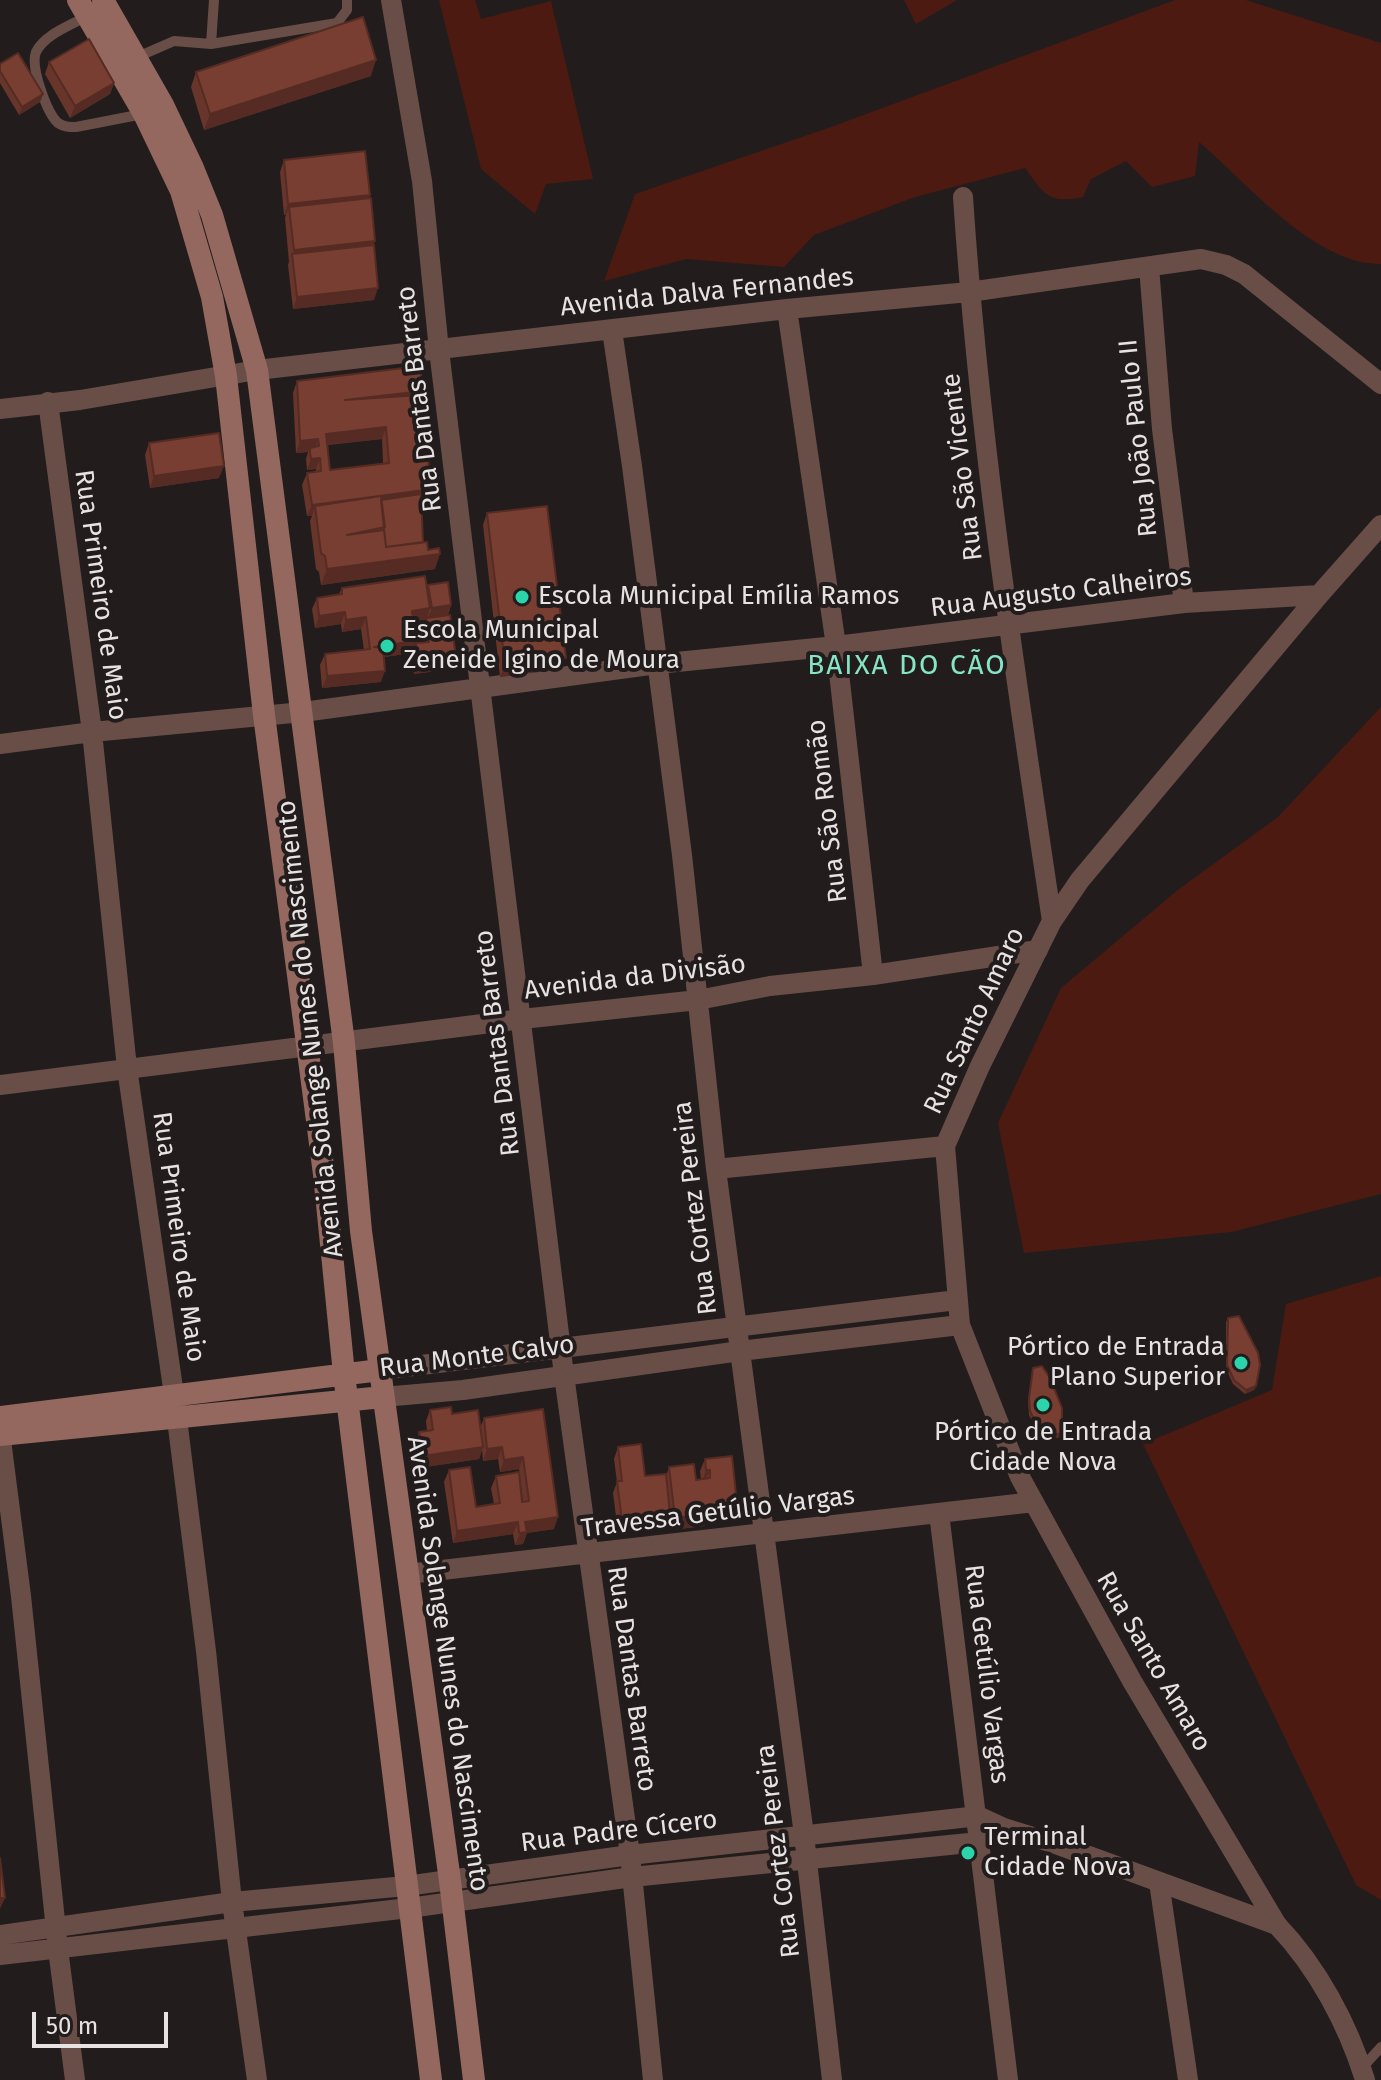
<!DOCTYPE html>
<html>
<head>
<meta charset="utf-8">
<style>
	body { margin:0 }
	#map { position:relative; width:1381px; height:2080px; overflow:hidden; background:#221d1c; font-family:"Fira Sans",sans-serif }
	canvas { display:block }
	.scale { position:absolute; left:32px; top:2012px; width:136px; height:36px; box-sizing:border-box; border:4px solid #e6e3e2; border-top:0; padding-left:10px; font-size:24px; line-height:28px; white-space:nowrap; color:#e6e3e2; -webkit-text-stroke:6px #221d1c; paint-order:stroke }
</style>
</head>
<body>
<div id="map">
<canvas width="1381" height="2080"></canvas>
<div class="scale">50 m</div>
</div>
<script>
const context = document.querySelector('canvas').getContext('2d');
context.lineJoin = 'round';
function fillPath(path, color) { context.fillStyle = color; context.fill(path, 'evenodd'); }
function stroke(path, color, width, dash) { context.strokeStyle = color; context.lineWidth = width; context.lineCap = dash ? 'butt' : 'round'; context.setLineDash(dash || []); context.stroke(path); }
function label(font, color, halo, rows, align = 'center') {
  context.font = font + ' "Fira Sans",sans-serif'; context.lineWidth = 8; context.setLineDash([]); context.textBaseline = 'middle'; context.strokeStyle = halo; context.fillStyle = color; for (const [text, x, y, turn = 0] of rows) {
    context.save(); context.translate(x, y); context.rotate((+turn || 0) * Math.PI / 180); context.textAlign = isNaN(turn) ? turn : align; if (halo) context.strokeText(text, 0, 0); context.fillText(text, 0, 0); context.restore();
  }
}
fillPath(new Path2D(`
	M439,0H475L481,19L551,1L593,179L546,184L535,214L481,169Z
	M904,0H957L916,24Z
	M1175,0H1246L1381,43V264C1315,265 1246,182 1199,142L1195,176L1152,187L1126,161L1091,179L1083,197C1048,204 1044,194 1025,168L915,197L814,235L784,267L686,259L604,281L635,194L831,127Z
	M1381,707V1194L1231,1232L1024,1253L998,1123L1061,988L1179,889L1278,817Z
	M1381,1276V1900L1356,1885L1143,1444L1272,1390L1286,1304Z`), '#4c1a11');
stroke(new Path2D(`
	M87,16C70,26 45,34 36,52C30,67 47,113 58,123C64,127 69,127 76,127L143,114
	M211,44L214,0
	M135,58L174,41L211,44L337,23L347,10V0
	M1362,2068L1381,2047`), '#694e48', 10);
stroke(new Path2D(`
	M391,0L422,181L439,350L564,1375L630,1855L653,2080
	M963,197C979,439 1016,680 1052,921
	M1149,267L1162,429L1184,603
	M787,309L836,646L873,975
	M612,330L632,466L682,855L716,1169L804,1835L832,2080
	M48,402L92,732L127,1068L174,1395L206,1651L232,1902L257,2080
	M0,409L80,400L257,370L787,309L969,292L1201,259L1226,265L1244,274L1381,384
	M0,744L92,732L303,712L657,664L836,646L1184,603L1319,595
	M0,1085L522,1019L698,1000L770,986L873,975L1038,950
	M716,1169L945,1146
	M380,1370L957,1300
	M383,1397L463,1390L740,1351L960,1325
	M0,1432L21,1596L58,1949L75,2080
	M939,1513L1008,2080
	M407,1574L1034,1502
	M1159,1882L1188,2080
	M0,1935L232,1902L406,1886L630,1855L978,1816L1004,1828L1056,1844L1277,1925
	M0,1955L409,1908L632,1877L979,1842L1004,1828
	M1365,2080C1348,2024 1317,1967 1277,1925L1132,1681L1020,1477L960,1325L945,1146L980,1066L1052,921L1080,880L1319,595L1381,525`), '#694e48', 20);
stroke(new Path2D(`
	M78,0L144,114L181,191L212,297L226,376L264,715L324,1174L344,1374L431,2080
	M103,0L163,105L193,168L212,215L257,370L344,1043L361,1231L450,1881L474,2080
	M0,1417L380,1370
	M0,1435L383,1397`), '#94685f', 22);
fillPath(new Path2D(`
	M49,62L114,83L110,94L70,118L45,74Z
	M0,64L43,94L40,102L19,115L0,83Z
	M196,72L371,76L204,130L191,87Z
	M284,160L370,195L369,198L374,245V300L293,309L288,265L289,262L285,218L286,215H284L280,172Z
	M297,381L420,398L427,501H421L423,542L428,550L435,569L321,585L319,572L316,569L310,521L312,516H307L302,485L307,473L316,472V469L307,470L306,459L308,452L296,453L293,393ZM382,439L383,463L330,470L328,445Z
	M149,443L219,478L150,488L145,455Z
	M487,513L561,669L500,677L483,525Z
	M428,585L451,605L448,615L456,657L452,669L414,674L411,655L416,643L423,642L422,630L425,620L414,622L412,653L384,657L381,682L322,688L320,665L325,654L364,650L361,629L342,632L341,624L315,628L312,609L317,598L339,594L342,588H427Z
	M1228,1318L1256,1386L1254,1390L1245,1394L1233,1384L1226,1369V1322Z
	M1033,1368L1060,1437L1046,1441L1038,1434L1029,1415L1028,1402Z
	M543,1409L554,1529L527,1533L523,1544L515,1545L513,1534L453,1543L444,1482L449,1470L476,1507L494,1504L491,1488L496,1476L523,1502L519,1469L500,1472L498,1459L483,1461L482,1450L479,1459L419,1468L415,1444L419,1432L427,1431L426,1421L430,1410L452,1414L480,1428L484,1418Z
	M618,1447L645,1476H666L669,1467L696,1480L701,1479L700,1471L705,1459L737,1504L733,1516L707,1519L704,1526L671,1530L669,1517L666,1526L618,1532L613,1493L617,1482L614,1459Z`), '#68352b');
fillPath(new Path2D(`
	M376,60L371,76L204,130L210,114Z
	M114,83L110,94L70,118L75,106Z
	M43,94L40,102L19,115L22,107Z
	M370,195L365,207H289L286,215H284L288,204Z
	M375,241L371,253L292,254L289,262L294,250Z
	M378,288L374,300L293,309L297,297Z
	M423,391L418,403L345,400Z
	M386,427L382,439L322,445L326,434Z
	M318,439L314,451L310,448L308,452L296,453L300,441Z
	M320,458L316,469L307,470L311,459Z
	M224,466L219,478L150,488L154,476Z
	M432,489L427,501L382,507L315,506L312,516H307L312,505Z
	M440,554L435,569L321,585L327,569Z
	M451,605L447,617L427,620L432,608Z
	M430,608L426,620L408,623L412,611Z
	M345,612L341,624L315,628L319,616Z
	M366,617L361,629L342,632L346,620Z
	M416,641L412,653L370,659L374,647Z
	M456,657L452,669L414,674L418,662Z
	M566,658L561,669L500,677L505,665Z
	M385,671L381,682L322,688L327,676Z
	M1256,1386L1254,1390L1245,1394L1246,1390Z
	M1062,1433L1060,1437L1046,1441L1047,1437Z
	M483,1447L479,1459L419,1468L423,1456Z
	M502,1447L498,1459L483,1461L487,1449Z
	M523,1457L519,1469L500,1472L504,1460Z
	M706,1470H710L705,1482H702Z
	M737,1504L733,1516L707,1519L704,1526L671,1530L675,1518L708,1508Z
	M670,1514L666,1526L618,1532L622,1520Z
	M558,1517L554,1529L527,1533L523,1544L515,1545L525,1522Z
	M518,1522L513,1534L453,1543L457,1531Z
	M0,1898H5L0,1909Z`), '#552b23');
const building = new Path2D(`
	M363,17L376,60L210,114L196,72Z
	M89,39L114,83L75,106L49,62Z
	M18,53L43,94L22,107L0,71V64Z
	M365,151L370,195L288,204L284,160Z
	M371,198L375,241L294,250L289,207Z
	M374,245L378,288L297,297L292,254Z
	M420,366L423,391L345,400L420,395L432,489L312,505L307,473L321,471L320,458L311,459L310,453V448L319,446L318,439L300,441L297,381ZM386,427L389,463L330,470L326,434Z
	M219,433L224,466L154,476L149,443Z
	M421,494L423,542L386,547L381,500Z
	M381,496L385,527L347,535L384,530L386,547L427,542L428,550L439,548L440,554L327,569L325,556L321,553L315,506Z
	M547,506L566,658L505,665L487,513Z
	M425,576L430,608L412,611L416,641L374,647L383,648L385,671L327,676L325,654L370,649L366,617L346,620L345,612L319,616L317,598L342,594V588Z
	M448,582L451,605L432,608L428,585Z
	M450,615L456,657L418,662L416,643L429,642L426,618Z
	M1239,1316L1258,1353L1260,1365L1256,1386L1246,1390L1234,1380L1227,1365L1228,1318Z
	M1042,1366L1050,1378L1062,1408V1433L1047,1437L1039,1430L1030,1411L1029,1398L1033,1368Z
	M451,1407L452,1414L478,1410L483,1447L423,1456L419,1432L433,1430L430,1410Z
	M543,1409L558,1517L525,1522L527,1532L519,1533L518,1522L457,1531L449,1470L470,1467L476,1507L500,1503L496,1476L519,1472L522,1502L529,1501L523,1457L504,1460L502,1447L487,1449L484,1418Z
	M641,1444L645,1476L666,1474L670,1514L622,1520L617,1481H622L618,1447Z
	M732,1456L737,1504L708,1508V1514L675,1518L669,1467L694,1464L696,1480L710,1478V1470H706L705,1459Z
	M0,1858L5,1898H0Z`);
fillPath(building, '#793e32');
stroke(building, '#552b23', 2);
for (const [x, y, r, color] of [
	[522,597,8,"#2ad5ac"],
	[387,646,8,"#2ad5ac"],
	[1241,1363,8,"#2ad5ac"],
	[1043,1405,8,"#2ad5ac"],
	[968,1853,8,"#2ad5ac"]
]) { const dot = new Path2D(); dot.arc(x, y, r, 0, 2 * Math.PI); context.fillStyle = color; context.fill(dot); stroke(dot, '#221d1c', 3); }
label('26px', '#e6e3e2', '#221d1c', [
	["Avenida Dalva Fernandes",707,293,-6],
	["Rua Dantas Barreto",420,399,-97],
	["Rua João Paulo II",1139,438,-96],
	["Rua São Vicente",963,467,-97],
	["Rua Augusto Calheiros",1061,593,-7],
	["Rua Primeiro de Maio",100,595,82],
	["Rua São Romão",828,811,-97],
	["Avenida da Divisão",635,978,-7],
	["Rua Santo Amaro",975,1021,-65],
	["Avenida Solange Nunes do Nascimento",311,1029,-96],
	["Rua Dantas Barreto",498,1043,-97],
	["Rua Cortez Pereira",696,1208,-97],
	["Rua Primeiro de Maio",178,1237,82],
	["Rua Monte Calvo",477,1357,-7],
	["Travessa Getúlio Vargas",718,1513,-7],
	["Rua Santo Amaro",1153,1662,60],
	["Avenida Solange Nunes do Nascimento",447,1664,82],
	["Rua Getúlio Vargas",986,1674,83],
	["Rua Dantas Barreto",631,1679,82],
	["Rua Padre Cícero",619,1832,-7],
	["Rua Cortez Pereira",779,1851,-97]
]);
label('26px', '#e6e3e2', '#221d1c', [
	["Escola Municipal Emília Ramos",538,597],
	["Escola Municipal",403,631],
	["Zeneide Igino de Moura",403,661],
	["Pórtico de Entrada",1225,1348,"right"],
	["Plano Superior",1225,1378,"right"],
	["Pórtico de Entrada",1043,1433,"center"],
	["Cidade Nova",1043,1463,"center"],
	["Terminal",984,1838],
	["Cidade Nova",984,1868]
], 'left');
context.letterSpacing = '2px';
label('28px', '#86e5c7', '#221d1c', [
	["BAIXA DO CÃO",907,666]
]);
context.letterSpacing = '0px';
</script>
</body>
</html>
